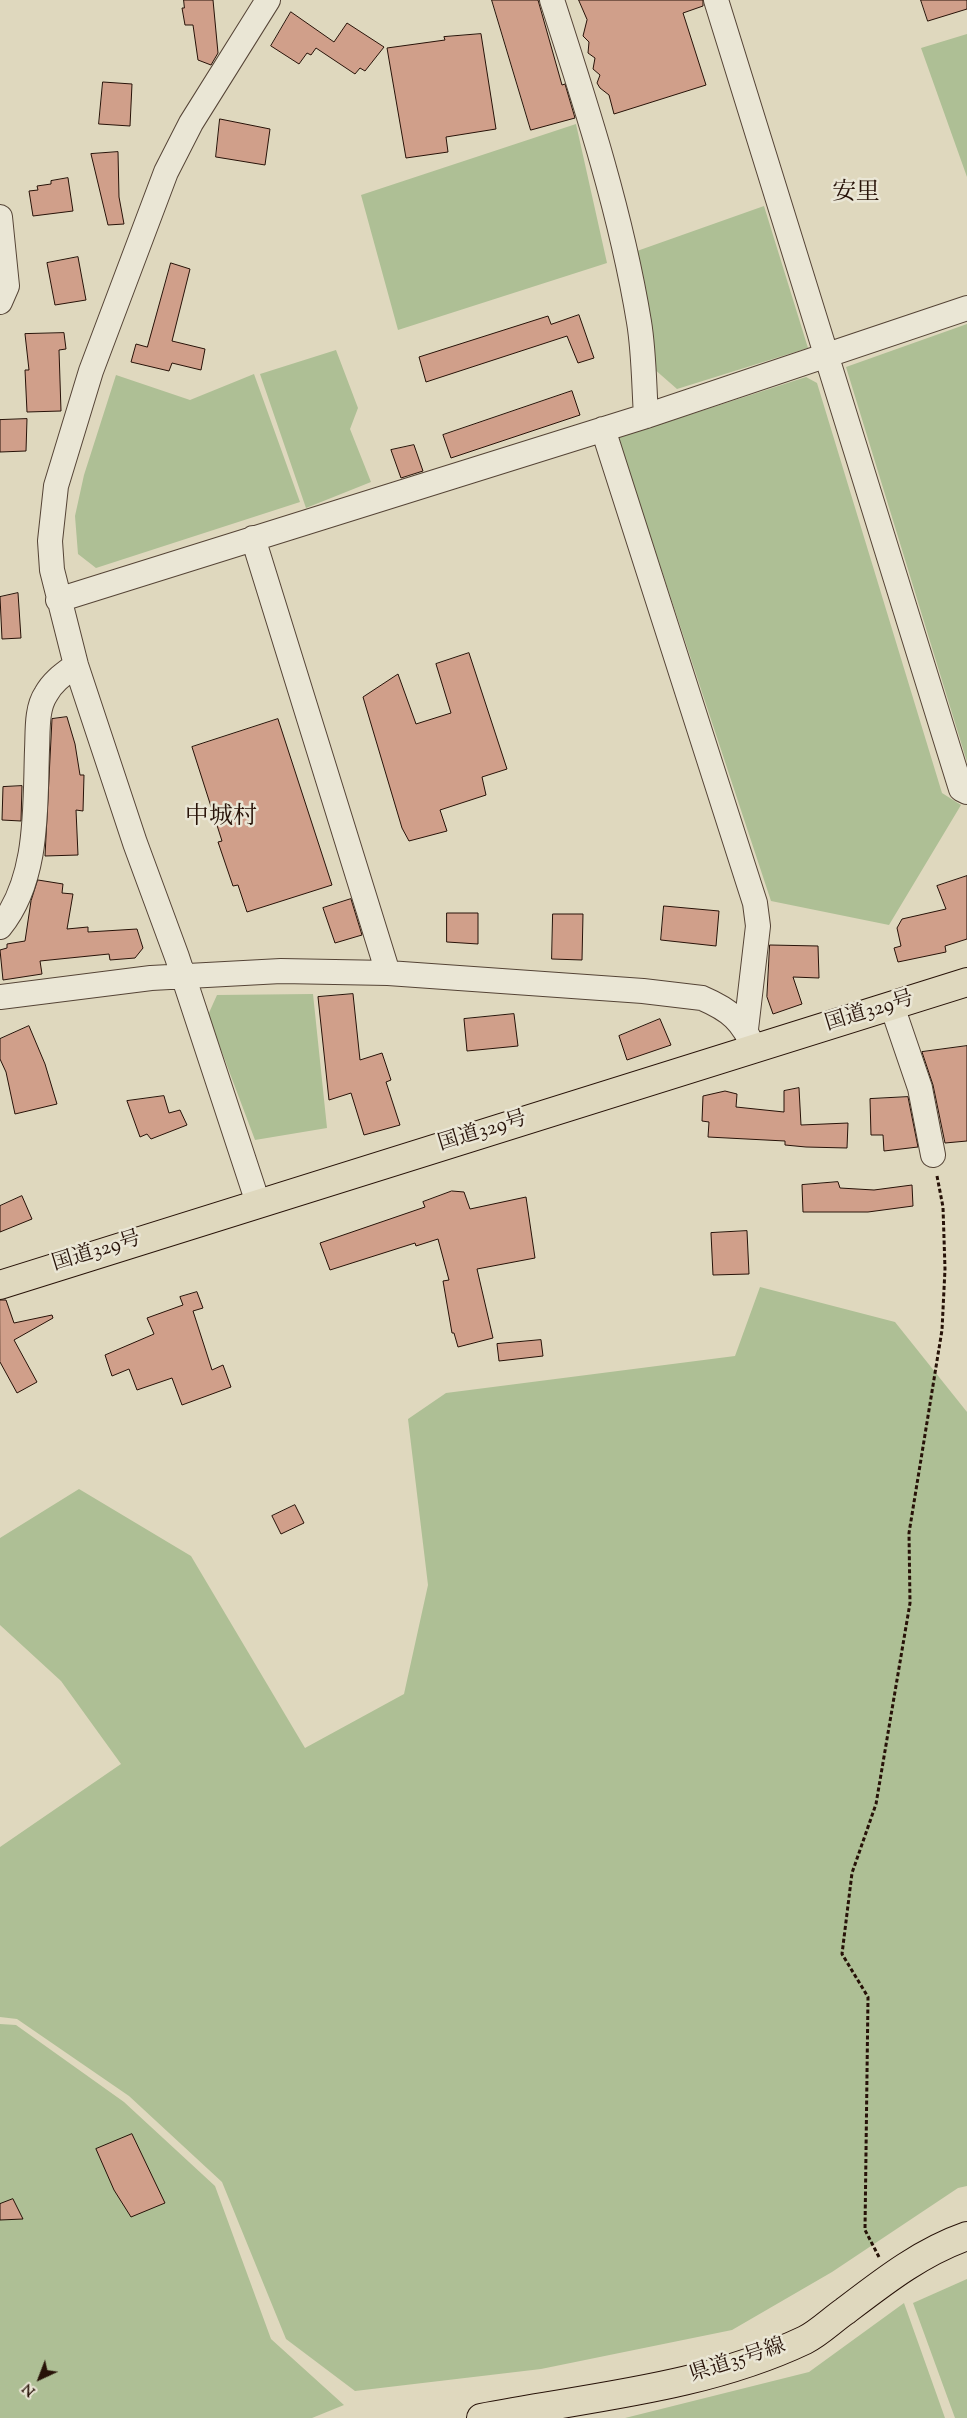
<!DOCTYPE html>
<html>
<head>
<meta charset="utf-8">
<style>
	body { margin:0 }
	#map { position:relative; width:967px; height:2418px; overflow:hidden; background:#dfd8be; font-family:"Sorts Mill Goudy",serif }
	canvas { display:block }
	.north { position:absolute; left:15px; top:2353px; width:50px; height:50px; -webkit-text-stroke:4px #eae6d5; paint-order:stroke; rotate:223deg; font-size:14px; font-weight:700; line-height:20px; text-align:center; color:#271208 }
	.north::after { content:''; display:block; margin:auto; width:18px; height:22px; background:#271208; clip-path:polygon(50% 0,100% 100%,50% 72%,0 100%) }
</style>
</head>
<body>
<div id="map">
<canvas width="967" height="2418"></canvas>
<div class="north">N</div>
</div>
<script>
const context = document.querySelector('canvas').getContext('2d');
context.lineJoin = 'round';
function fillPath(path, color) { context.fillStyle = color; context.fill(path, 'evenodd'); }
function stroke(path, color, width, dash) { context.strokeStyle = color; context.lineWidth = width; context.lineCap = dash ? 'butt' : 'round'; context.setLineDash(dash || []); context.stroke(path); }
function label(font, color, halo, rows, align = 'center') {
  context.font = font + ' "Sorts Mill Goudy","Noto Serif JP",serif'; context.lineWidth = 5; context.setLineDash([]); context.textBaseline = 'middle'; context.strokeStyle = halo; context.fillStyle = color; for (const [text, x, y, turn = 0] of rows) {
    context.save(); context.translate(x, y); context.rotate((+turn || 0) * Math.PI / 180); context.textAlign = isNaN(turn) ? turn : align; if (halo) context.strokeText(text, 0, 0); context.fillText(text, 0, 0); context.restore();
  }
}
fillPath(new Path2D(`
	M967,34V177L921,48Z
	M576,124L607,263L398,330L361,195Z
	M764,206L808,348L677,389L653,368L650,323L637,251Z
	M967,324V762L846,367Z
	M336,350L358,408L350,429L371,482L306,508L260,374Z
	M254,374L300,502L96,568L78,554L75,516L84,475L116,375L190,400Z
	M806,377L817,383L942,793L961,805L889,925L771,901L618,438Z
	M313,994L327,1128L255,1140L208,1015L217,995Z
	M760,1287L895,1322L967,1412V2186L958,2188L832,2272L732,2330L541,2369L355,2391L286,2339L222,2182L129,2096L17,2019L0,2017V1847L121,1764L61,1681L0,1625V1538L79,1489L191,1556L305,1748L404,1694L428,1585L408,1419L446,1393L735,1356Z
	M0,2024L16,2025L124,2102L215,2186L271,2339L344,2405L312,2418H0Z
	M967,2279V2418H955L913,2303Z
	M904,2303L945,2418H625L809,2372Z`), '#aebf95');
const building = new Path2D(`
	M184,0H213L218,53L211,65L198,60L193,25H185L182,8H184Z
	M492,0H538L562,85L565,84L575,118L531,130Z
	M579,0H703V6L683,13L706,85L614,114L609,95L600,88L597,83L600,75L593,69L595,58L588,53L589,42L583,36L587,20Z
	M921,0H967V9L928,21Z
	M291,12L334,42L347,23L384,47L365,71L360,68L355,74L316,48L311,55L307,53L299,64L271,46Z
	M481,34L496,129L446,137L448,152L406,158L387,48L445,40L444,37Z
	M103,82L132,84L130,126L99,124Z
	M220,119L270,129L265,165L216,157Z
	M118,152L119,197L124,224L108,225L91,154Z
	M68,178L73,211L33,216L29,191L38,190L37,186L51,184V181Z
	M78,257L86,300L55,305L47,263Z
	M171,263L190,269L172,341L205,349L201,370L172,363L169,371L131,362L136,344L147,347Z
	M579,315L594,358L578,363L567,336L426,382L419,357L548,316L551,324Z
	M64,333L66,349L59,350L61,411L27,412L25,370H29L25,334Z
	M572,391L580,415L451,458L443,435Z
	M27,419L26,451L0,452V420Z
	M414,445L423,471L401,478L391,450Z
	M18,593L21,638L2,639L0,597Z
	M469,653L507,769L482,777L486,795L440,810L447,831L409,841L402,828L363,697L398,674L416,724L451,713L436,664Z
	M67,717L75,744L80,775H84L83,811L76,810L78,855L45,856L52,719Z
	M278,719L332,885L247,912L238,885L233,886L218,842L222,841L192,747Z
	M22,786L21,821L2,820L3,787Z
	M967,876V939L945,946L946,952L898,962L894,948L901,946L897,928L902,919L946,909L937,886Z
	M38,880L63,884L62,893L73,894L67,929L88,927V932L137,929L143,948L135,958L110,960L109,954L40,961L42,974L3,980L0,950L7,948V944L25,941L31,901Z
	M351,899L362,935L335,943L323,908Z
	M664,906L719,911L716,946L661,940Z
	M447,913H478V944L447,942Z
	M553,914H583L582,960L552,959Z
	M770,945L818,946L819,978L793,977L802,1004L773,1014L767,997Z
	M353,994L360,1060L382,1053L391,1080L386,1082L400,1125L364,1135L351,1093L329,1100L318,997Z
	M514,1014L518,1046L467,1051L464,1019Z
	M660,1019L671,1045L627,1060L619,1036Z
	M29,1026L45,1064L57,1104L15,1114L6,1072L0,1059V1039Z
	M967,1046V1141L945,1143L933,1085L922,1052Z
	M799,1088L801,1125L848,1123L847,1148L806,1147L785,1145V1141L708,1137L709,1122L702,1121L703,1096L725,1091L737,1094L736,1107L784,1112V1091Z
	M164,1096L169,1113L180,1110L187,1125L151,1139L147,1134L140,1137L127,1101Z
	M908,1097L918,1147L884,1151L883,1135H871L870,1099Z
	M838,1182L840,1188L874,1190L912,1185L913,1206L868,1212H803L802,1185Z
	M452,1191L464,1192L470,1209L526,1197L535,1258L477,1269L493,1338L458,1347L454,1333H452L443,1281L449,1280L438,1239L416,1246L415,1243L330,1270L320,1243L425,1207L423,1202Z
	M22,1196L32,1219L0,1232V1206Z
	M747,1231L749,1274L713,1275L711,1233Z
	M197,1292L203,1308L193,1311L212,1370L223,1365L231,1387L182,1405L172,1378L137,1390L129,1369L112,1376L105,1355L154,1334L147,1318L183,1305L180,1297Z
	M0,1300H6L14,1323L52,1315L53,1318L14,1340L37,1382L17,1393L0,1362Z
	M541,1340L543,1356L499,1361L497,1344Z
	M295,1505L304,1523L281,1534L272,1516Z
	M132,2134L165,2203L131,2217L114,2190L96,2149Z
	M13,2199L23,2219L0,2220V2204Z`);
fillPath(building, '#d09f8a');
stroke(building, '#271208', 1);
const minor = new Path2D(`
	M552,0C586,105 621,212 639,322C644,352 644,385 646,416
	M716,0L961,789L967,792
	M0,217L7,286L0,302
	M603,429L755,903L758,926L746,1029
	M253,538L388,973
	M58,600L646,416L967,308
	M0,927C39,879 35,808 37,750C38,732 36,709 46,694C53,681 64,674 76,665
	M0,997L151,978L281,971L388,973L643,991L702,998C730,1010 743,1021 754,1049
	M892,1006L920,1088L933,1155
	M258,1203L177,957L135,843L76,665L52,570L50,541L56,486L91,371L166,172L191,123L268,0`);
const major = new Path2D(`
	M481,2418C590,2397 704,2388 805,2340C819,2333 832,2320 845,2311C883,2282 921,2252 967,2236`);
const highway = new Path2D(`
	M0,1285L967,982`);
stroke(minor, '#554436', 26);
stroke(major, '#271208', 30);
stroke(highway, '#271208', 30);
stroke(new Path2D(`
	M879,2257L865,2230L868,1997L842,1954L852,1873L876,1804L910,1603L909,1533L942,1330L945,1269L943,1207L937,1176`), '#271208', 3, [4, 2.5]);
stroke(minor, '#eae6d5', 24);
stroke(major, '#dfd8be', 28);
stroke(highway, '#dfd8be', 28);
label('21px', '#271208', '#eae6d5', [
	["国道329号",870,1013,-17],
	["国道329号",483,1133,-17],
	["国道329号",97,1253,-17],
	["県道35号線",738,2362,-18]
]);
label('24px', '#271208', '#eae6d5', [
	["安里",856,195],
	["中城村",221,819]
]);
</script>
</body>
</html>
